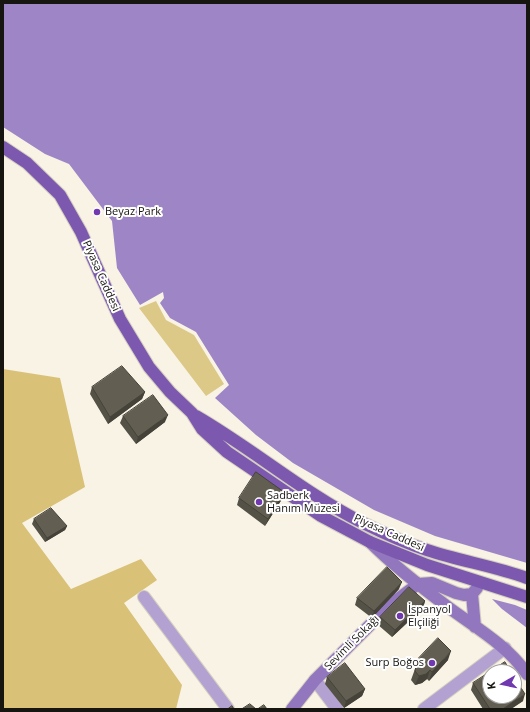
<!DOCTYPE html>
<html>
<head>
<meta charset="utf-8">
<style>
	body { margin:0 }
	#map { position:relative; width:530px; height:712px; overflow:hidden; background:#f8f3e4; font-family:"Open Sans",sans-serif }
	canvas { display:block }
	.frame { position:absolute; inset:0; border:4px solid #171510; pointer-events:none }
	.north { position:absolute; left:482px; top:664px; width:40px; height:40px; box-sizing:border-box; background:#fff; border:1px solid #a2a19f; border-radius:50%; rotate:261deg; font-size:11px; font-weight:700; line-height:16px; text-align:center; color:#171510 }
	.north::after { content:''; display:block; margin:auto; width:14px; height:18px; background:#7039b0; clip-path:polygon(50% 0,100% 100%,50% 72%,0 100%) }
</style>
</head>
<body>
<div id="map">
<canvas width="530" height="712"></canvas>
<div class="frame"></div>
<div class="north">K</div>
</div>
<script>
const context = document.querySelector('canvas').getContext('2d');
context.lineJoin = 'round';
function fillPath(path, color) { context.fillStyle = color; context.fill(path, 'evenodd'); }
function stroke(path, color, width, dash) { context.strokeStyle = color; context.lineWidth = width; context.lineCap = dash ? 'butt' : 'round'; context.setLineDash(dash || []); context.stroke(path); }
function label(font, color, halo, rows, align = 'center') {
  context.font = font + ' "Open Sans",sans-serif'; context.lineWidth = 4; context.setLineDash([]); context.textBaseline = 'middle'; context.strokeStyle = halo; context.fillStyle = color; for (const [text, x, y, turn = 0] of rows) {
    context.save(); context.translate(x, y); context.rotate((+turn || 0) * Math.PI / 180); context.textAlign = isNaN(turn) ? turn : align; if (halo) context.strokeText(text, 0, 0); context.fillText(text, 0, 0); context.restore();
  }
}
fillPath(new Path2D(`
	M156,301L166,320L194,335L224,384L206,396L139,308Z`), '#ddc987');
fillPath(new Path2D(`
	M3,369L60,378L85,487L22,523L71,589L141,559L157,580L124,603L182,685L176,709H3Z`), '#d9c177');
fillPath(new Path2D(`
	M3,3H527V563L435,536L374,510L293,463L256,435L215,398L229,385L196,332L170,318L160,303L164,298L163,292L140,305L117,268L112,221L69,164L45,154L3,127Z
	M492,599L515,605L527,610V628L502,609Z`), '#9e86c6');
const street = new Path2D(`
	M144,597L228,709
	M315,680L337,709
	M424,709L505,648`);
const secondary = new Path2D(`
	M370,542C394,566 421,587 448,607C476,628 507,645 527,674
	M475,627L472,594L477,588
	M292,709L315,680L391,604L418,584L432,583L456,593L464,595L472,594`);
const primary = new Path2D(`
	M3,147L27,163L60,195L81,232L120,319L149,367L170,392L192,413L202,429L227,452L321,516L370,542L427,565L527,597
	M196,416C253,449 304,493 363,523C383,533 405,543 427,550C460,561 494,566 527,578`);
stroke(street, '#d4cfc2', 14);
stroke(secondary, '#d4cfc2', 14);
stroke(primary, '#d4cfc2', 14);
stroke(street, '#b2a1d1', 12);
stroke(secondary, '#9377be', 12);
stroke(primary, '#7c59af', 12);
fillPath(new Path2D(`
	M92,387L145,392L142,399L108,424L90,394Z
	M123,416L165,422L136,444L120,423Z
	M284,492L282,499L265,526L237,505L239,498Z
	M34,519L67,526L65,530L45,542L32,524Z
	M399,589L372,618L355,605L357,598Z
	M425,601L423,608L392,637L377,624L380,617Z
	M419,658L448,660L429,681L427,679L422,683L415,685L411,680Z
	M327,677L365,689L362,696L344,708L325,684Z
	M473,683L523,701L511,709H483L471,690Z`), '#545147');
fillPath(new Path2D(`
	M145,392L142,399L108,424L110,417Z
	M168,415L165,422L136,444L138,437Z
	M284,492L282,499L265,526L268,519Z
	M67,526L65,530L45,542L47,538Z
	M402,582L399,589L372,618L374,611Z
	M425,601L423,608L392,637L395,630Z
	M451,651L448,660L429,681L432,672Z
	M430,670L427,679L422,683L415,685L419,676Z
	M365,689L362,696L344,708L346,701Z
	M525,694L523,701L511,709H503Z`), '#454239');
const building = new Path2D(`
	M122,366L145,392L110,417L92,387Z
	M153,395L168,415L138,437L123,416Z
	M256,472L284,492L268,519L239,498Z
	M51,508L67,526L47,538L34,519Z
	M387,567L402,582L374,611L357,598Z
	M409,587L425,601L395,630L380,617Z
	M438,638L451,651L432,672L430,670L426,674L419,676L415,671L416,666L421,661L419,658Z
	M505,662L511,672H490Z
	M345,663L365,689L346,701L327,677Z
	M490,672V696H514V677L525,694L503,709H490L473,683Z
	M250,704L256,709H242Z
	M264,705L267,709H258Z
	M232,706L234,709H228Z`);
fillPath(building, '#625e52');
stroke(building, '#454239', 1);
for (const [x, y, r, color] of [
	[97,212,4,"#7039b0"],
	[259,502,4,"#7039b0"],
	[400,616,4,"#7039b0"],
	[432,663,4,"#7039b0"]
]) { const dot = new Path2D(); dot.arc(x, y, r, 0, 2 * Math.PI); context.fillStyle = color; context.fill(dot); stroke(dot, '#fff', 1.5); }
label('11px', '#171510', '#fff', [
	["Beyaz Park",105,212],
	["Sadberk",267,496],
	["Hanım Müzesi",267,509],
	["İspanyol",408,610],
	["Elçiliği",408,623],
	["Surp Boğos",424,663,"right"]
], 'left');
label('11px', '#171510', '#fff', [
	["Piyasa Caddesi",101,276,66],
	["Piyasa Caddesi",389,533,24],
	["Sevimli Sokağı",352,643,-45]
]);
</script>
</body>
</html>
